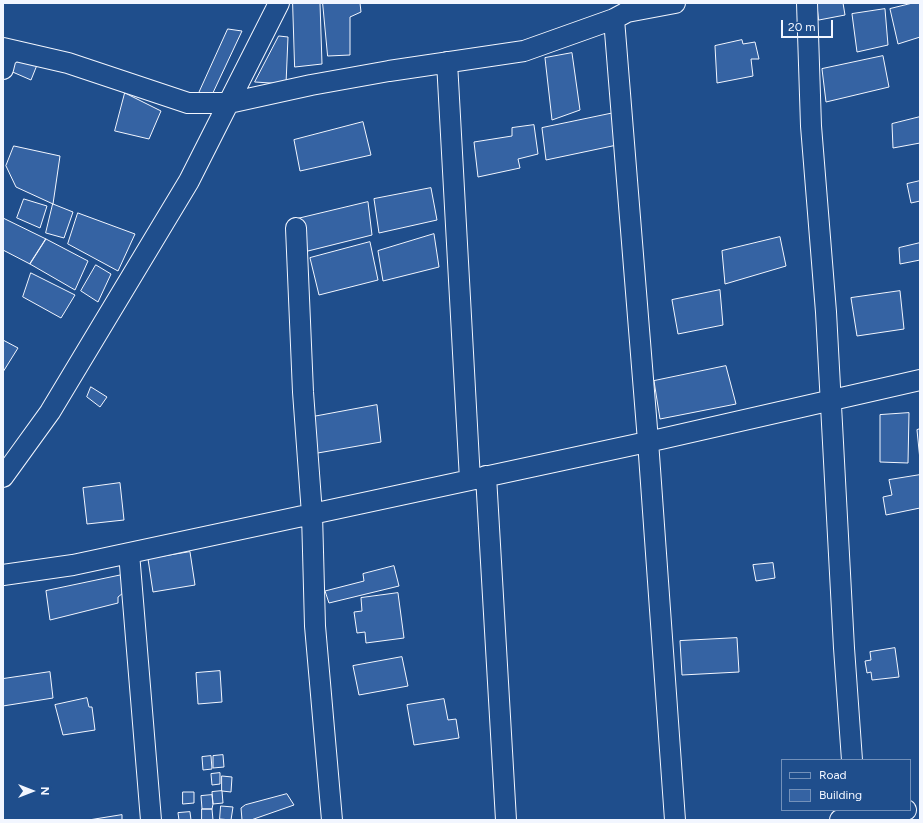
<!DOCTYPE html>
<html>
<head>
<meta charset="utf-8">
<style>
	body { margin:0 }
	#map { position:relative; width:923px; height:823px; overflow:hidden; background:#1f4e8c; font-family:Figtree,sans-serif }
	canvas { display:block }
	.frame { position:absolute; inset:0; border:4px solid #f2f6ff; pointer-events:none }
	.legend { position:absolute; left:781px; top:759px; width:130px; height:52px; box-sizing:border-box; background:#1f4e8c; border:1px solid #7391ba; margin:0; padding:5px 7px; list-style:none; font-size:12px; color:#f2f6ff }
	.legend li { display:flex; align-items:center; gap:8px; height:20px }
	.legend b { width:20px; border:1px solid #7391ba }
	.north { position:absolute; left:12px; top:771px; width:40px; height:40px; -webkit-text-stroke:3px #1f4e8c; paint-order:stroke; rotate:90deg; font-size:11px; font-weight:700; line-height:16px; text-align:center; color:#f2f6ff }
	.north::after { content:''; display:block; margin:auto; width:14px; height:18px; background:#f2f6ff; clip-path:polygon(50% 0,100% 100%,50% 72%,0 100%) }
	.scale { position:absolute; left:781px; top:20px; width:52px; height:18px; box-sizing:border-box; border:2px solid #f2f6ff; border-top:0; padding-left:5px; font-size:12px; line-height:14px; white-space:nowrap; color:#f2f6ff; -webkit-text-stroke:3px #1f4e8c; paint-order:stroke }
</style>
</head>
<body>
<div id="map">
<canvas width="923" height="823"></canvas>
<div class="frame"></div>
<ul class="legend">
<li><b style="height:5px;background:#1f4e8c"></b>Road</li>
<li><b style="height:11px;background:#3563a3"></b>Building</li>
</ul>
<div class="north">N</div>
<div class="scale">20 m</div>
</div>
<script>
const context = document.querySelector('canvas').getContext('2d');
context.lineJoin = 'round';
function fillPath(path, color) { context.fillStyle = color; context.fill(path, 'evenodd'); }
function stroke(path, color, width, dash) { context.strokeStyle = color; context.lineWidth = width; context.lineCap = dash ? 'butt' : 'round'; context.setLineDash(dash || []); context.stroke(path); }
const building = new Path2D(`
	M293,3H320L322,64L295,67Z
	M323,3H360L361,12L350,17V55L328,56Z
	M817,3H843L845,15L819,20Z
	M913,3H920V37L898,44L890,9Z
	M885,9L888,45L857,52L852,14Z
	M228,29L242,31L211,97L199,93Z
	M279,36L288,37L286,84L255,82Z
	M742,40L743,44L755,42L759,59H751L753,76L717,83L715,46Z
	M572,53L580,110L552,120L545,58Z
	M883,56L889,87L826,102L822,69Z
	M13,59L37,65L31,80L8,70Z
	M125,93L161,111L149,139L115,131Z
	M614,113L617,145L546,160L542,128Z
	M920,117V143L893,148L892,124Z
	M363,122L371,155L300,171L294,140Z
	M534,125L538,154L518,159L520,168L478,177L474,142L512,136V128Z
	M14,146L60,156L53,204L16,187L6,166Z
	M920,181V201L911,203L907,184Z
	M431,188L437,220L379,233L374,199Z
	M24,199L47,206L40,228L17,218Z
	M368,202L372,235L304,252L297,219Z
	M53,204L73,212L64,238L46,233Z
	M78,213L135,234L118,271L68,244Z
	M3,218L46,239L30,264L3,250Z
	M434,234L439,267L383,281L378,251Z
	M780,237L786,266L725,284L722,251Z
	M46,239L88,261L75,290L30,264Z
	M370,242L378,280L319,295L310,258Z
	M920,243V260L900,264L899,248Z
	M96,265L111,274L98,302L81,291Z
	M31,273L75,295L61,318L23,297Z
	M720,290L723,325L678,334L672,300Z
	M900,291L904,329L857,336L851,298Z
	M3,340L18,348L3,372Z
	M726,366L736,404L660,419L654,381Z
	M91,387L107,397L100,407L87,397Z
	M377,405L381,442L312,454L307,418Z
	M909,413L908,463L880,462V415Z
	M920,429V460L917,430Z
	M920,475V508L886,515L883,497L892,495L889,480Z
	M120,483L124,520L87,524L83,488Z
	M190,552L195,585L153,592L148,559Z
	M773,563L775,578L756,581L753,565Z
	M394,566L399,586L329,603L325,591L364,581L363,574Z
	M122,575L123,593L118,597V603L50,620L46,591Z
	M398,593L404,638L366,643L365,632L357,633L354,612L362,611L361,598Z
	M737,638L739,672L682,675L680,641Z
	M895,648L899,677L872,680L871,672L867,673L865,661L871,660L870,652Z
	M402,657L408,686L359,695L353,666Z
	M220,671L222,702L198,704L196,673Z
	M50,672L53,698L3,706V679Z
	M87,698L89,707H92L95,730L63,735L55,705Z
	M444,699L448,720L456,719L459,738L414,745L407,705Z
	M223,755L224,767L213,768V756Z
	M211,756L212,769L203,770L202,757Z
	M220,773V784L212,785L211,774Z
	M222,776L232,777L231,792L222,791Z
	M222,791L223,803L213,804L212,792Z
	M183,792H194V803L183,804Z
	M287,794L294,805L251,820H242L241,808L245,805Z
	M212,795L213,804L212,809H202L201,796Z
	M221,806L233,807L231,820L220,819Z
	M202,809H212L213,820H202Z
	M190,812L191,820H179L178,813Z
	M122,815V820H89Z`);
fillPath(building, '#3563a3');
stroke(building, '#f2f6ff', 1);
const minor = new Path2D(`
	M807,3L811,126L826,312L844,648L852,760
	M627,12L675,3
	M614,19L648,441L675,820
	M3,48L68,63L188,103H229L311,85L389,71L524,51L614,19L627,12L633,3
	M447,62L470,480
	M3,69L6,57L14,51
	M296,228L303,392L312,514L315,626L332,820
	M486,476L506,820
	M3,477L50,412L189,181L279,3
	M129,553L151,820
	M3,575L73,565L312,514L661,439L920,380
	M840,820L855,816
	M859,820L906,810`);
stroke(minor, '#f2f6ff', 22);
stroke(minor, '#1f4e8c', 20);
</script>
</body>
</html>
